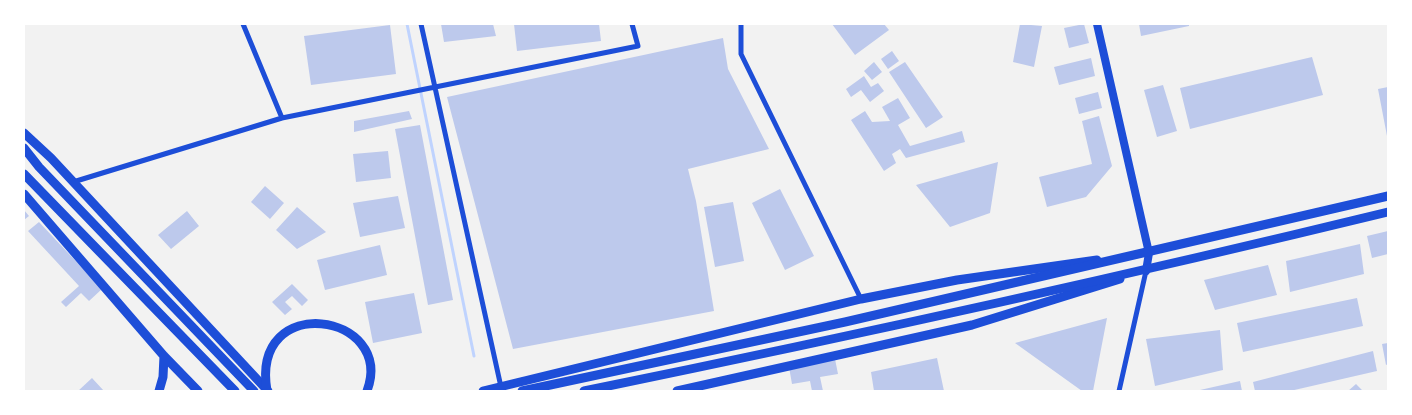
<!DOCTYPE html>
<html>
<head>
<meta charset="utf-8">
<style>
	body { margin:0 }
	#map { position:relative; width:1412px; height:415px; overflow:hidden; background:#f2f2f2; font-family:"DejaVu Sans",sans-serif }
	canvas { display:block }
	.frame { position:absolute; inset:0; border:25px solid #fff; pointer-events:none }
</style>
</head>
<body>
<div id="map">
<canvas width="1412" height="415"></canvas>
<div class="frame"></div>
</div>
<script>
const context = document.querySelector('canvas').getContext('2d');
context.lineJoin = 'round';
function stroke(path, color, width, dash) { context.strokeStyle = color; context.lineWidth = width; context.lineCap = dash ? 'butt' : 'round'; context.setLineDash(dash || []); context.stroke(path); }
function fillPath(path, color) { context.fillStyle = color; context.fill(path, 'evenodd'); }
stroke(new Path2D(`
	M407,24L474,356`), '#bfd3fe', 3);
fillPath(new Path2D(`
	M441,24H493L496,36L444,42Z
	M514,24H599L601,41L517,51Z
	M832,24H884L889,30L855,55Z
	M1020,24L1042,26L1034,67L1013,62Z
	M1084,24L1089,43L1069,48L1064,28Z
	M1139,24H1189V26L1141,36Z
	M390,25L396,74L311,85L304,36Z
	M723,38L728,69L769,149L688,169L696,201L714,311L513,349L447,97Z
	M892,51L899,61L888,69L881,59Z
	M1312,57L1323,95L1190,129L1180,88Z
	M1091,58L1095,76L1059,85L1054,67Z
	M874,62L882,72L872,80L864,71Z
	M905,62L943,117L926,128L889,72Z
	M864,76L871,87L878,83L884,91L870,102L861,90L851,97L846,89Z
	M1163,85L1177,131L1157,137L1144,90Z
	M1388,87V136H1387L1378,89Z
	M1098,92L1102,108L1079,114L1075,98Z
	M898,98L910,118L898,125L910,146L962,131L965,142L906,158L900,149L892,154L896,163L884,171L851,120L865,111L872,122L890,121L882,107Z
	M409,111L412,119L354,132V121Z
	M1099,116L1112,166L1086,197L1047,207L1039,177L1092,164L1082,121Z
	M420,125L453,300L428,305L395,129Z
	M388,151L391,178L356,182L353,154Z
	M998,162L990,213L950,227L916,185Z
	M265,186L284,203L270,219L251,202Z
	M780,189L814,256L785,270L752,203Z
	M398,196L405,228L360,237L353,203Z
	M733,202L744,261L715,267L704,207Z
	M297,207L326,232L297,249L276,230Z
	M24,210L29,216L24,220Z
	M187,211L199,226L171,249L158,235Z
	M39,222L102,289L89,301L81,293L66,307L61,302L79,286L28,231Z
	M1388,231V254L1372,258L1367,236Z
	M1360,244L1364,274L1290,292L1286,261Z
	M380,245L387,275L325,290L317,260Z
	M1268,265L1277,295L1215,310L1204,280Z
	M292,284L308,300L302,306L292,296L285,302L292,309L285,315L272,302Z
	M414,293L422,333L373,343L365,302Z
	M1357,298L1363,326L1243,352L1237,323Z
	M1107,318L1093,391H1082L1015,343Z
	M1220,330L1223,370L1155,386L1146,339Z
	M1388,343V364L1386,365L1382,344Z
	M1373,351L1377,371L1290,391H1255L1253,382Z
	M937,358L944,391H874L871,372Z
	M835,359L838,374L820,377L823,391H812L810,381L792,384L789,367Z
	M92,378L104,391H78Z
	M1240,381L1242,391H1200V390Z
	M1356,384L1363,391H1348Z`), '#bdc9ec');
stroke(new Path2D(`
	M243,24L282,118
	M421,24L501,387
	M741,24V54L861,299
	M73,182L282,118L638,46L632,24
	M1119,391L1146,271`), '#1d4ed8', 5);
stroke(new Path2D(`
	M1097,24L1149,253L1146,271`), '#1d4ed8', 8);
stroke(new Path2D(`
	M24,133L51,158L268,391
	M24,194L164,356L198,391
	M159,391L163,377L164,356
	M483,391L861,299L957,280L1097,260
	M677,391L972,325L1120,279`), '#1d4ed8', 9);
stroke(new Path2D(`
	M24,148L39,167L254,391
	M24,174L235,391
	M267,391C250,290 396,313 367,391
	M522,391L845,322L1388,196
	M584,391C853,336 1121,277 1388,212`), '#1d4ed8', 9);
</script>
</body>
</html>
